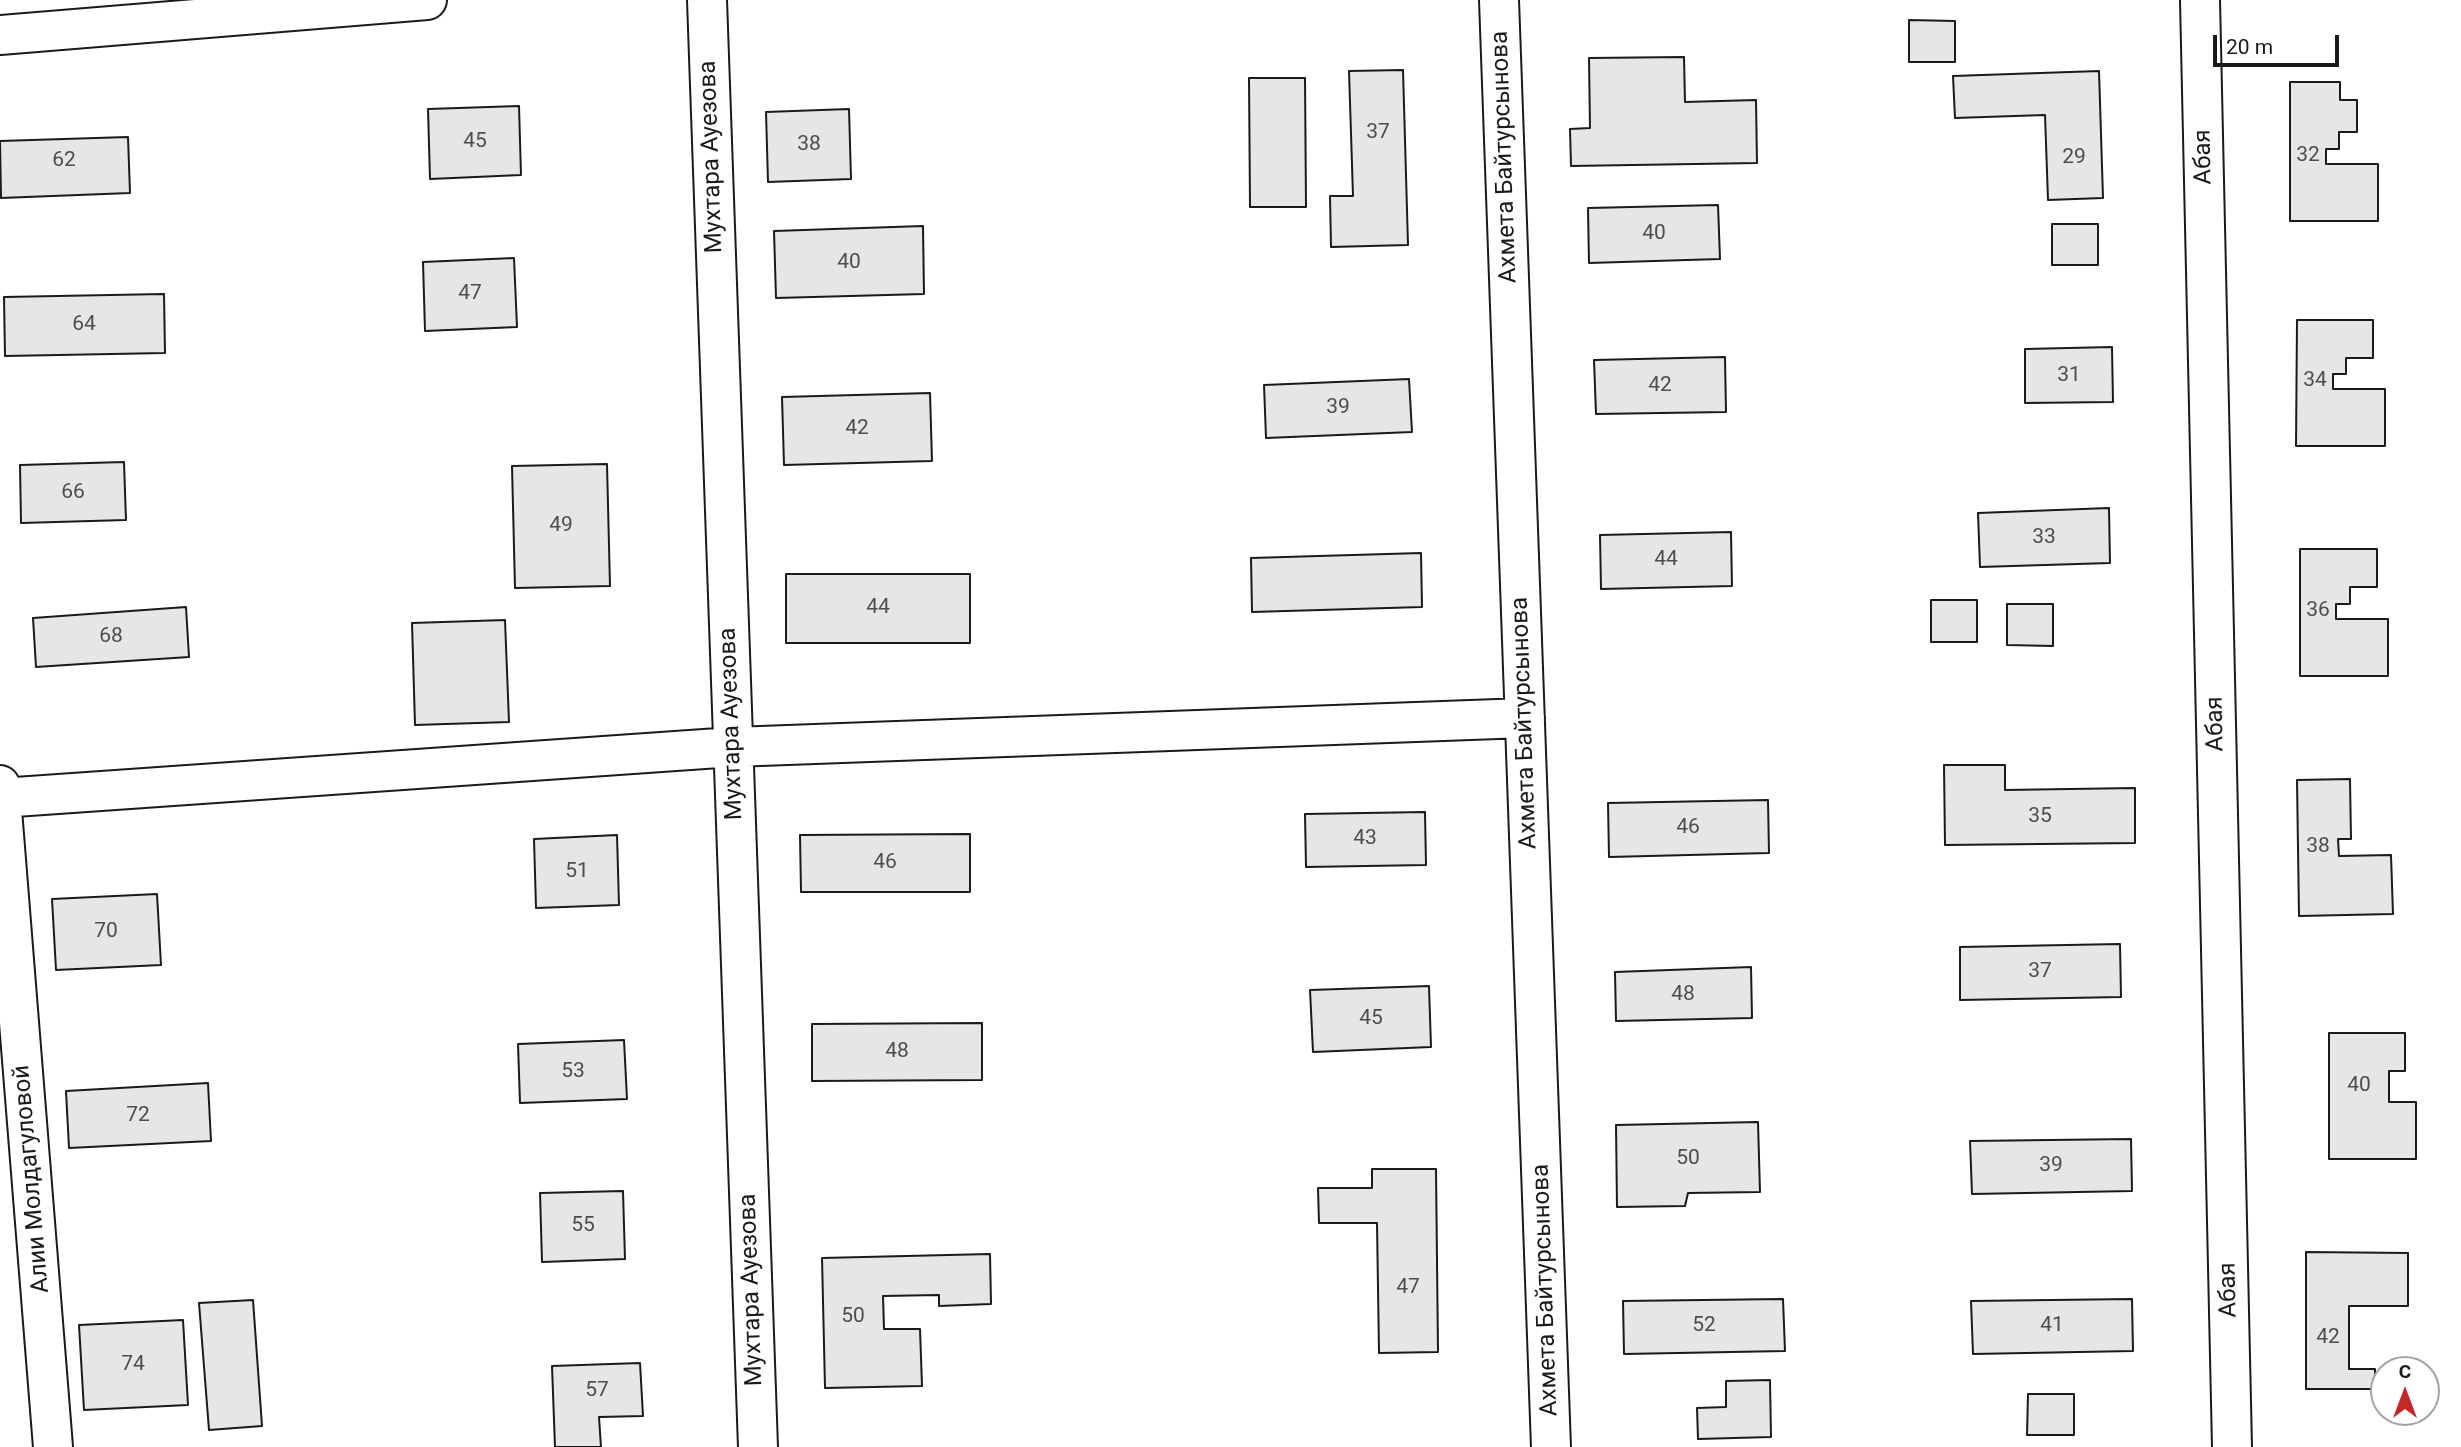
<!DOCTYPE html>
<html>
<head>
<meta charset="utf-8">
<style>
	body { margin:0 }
	#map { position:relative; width:2461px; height:1447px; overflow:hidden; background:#fff; font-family:Roboto,sans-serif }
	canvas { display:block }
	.north { position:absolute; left:2370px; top:1356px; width:70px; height:70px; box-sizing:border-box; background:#fff; border:2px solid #a3a3a3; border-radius:50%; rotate:0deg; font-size:19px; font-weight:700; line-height:28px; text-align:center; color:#1a1a1a }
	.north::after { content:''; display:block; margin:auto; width:24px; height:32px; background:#c62828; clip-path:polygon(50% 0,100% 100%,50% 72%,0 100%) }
	.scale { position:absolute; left:2213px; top:35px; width:126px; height:32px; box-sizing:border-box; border:4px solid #1a1a1a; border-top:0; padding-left:9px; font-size:21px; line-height:24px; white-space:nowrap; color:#1a1a1a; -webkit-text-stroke:5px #fff; paint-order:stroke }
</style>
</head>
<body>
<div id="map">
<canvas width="2461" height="1447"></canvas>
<div class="north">С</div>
<div class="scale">20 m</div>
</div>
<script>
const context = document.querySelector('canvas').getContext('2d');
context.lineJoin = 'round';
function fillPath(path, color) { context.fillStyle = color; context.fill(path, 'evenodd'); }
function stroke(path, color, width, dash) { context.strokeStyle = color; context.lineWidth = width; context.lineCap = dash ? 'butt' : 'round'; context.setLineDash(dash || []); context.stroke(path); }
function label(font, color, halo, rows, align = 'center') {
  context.font = font + ' Roboto,sans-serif'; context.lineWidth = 5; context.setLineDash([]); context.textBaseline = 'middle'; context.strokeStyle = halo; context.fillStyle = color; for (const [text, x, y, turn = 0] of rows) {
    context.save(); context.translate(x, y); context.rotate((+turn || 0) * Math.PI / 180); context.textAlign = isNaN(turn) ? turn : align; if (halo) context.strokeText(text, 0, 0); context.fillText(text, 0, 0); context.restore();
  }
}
const building = new Path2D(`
	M1909,20L1955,21V62H1909Z
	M1684,57L1685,102L1756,100L1757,163L1571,166L1570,129L1590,128L1589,58Z
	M1403,70L1408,245L1331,247L1330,196H1353L1349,71Z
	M2099,71L2103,198L2048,200L2045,115L1955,118L1953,76Z
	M1249,78H1305L1306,207H1250Z
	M2290,82H2340V100H2357V132H2339V149H2326V164H2378V221H2290Z
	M519,106L521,175L430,179L428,109Z
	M849,109L851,179L768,182L766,112Z
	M128,137L130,193L1,198L0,141Z
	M1718,205L1720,259L1589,263L1588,208Z
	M2052,224H2098V265H2052Z
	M923,226L924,294L776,298L774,231Z
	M514,258L517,327L425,331L423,262Z
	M164,294L165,353L5,356L4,297Z
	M2297,320H2373V358H2346V374H2333V389H2385V446H2296Z
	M2112,347L2113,402L2025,403V349Z
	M1725,357L1726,412L1596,414L1594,360Z
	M1409,379L1412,432L1266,438L1264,385Z
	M930,393L932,461L784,465L782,397Z
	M124,462L126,520L21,523L20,465Z
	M607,464L610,586L515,588L512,466Z
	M2109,508L2110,563L1980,567L1978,513Z
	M1731,532L1732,586L1601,589L1600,535Z
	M2300,549H2377V587H2350V604H2336V619H2388V676H2300Z
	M1421,553L1422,607L1252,612L1251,558Z
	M786,574H970V643H786Z
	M1931,600H1977V642H1931Z
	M2007,604H2053V646L2007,645Z
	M186,607L189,657L36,667L33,618Z
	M505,620L509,722L415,725L412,623Z
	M1944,765H2005V790L2135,788V843L1945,845Z
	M2350,779L2351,839H2338L2339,856L2391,855L2393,914L2299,916L2297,780Z
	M1768,800L1769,853L1609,857L1608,803Z
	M1425,812L1426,865L1306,867L1305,814Z
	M970,834V892H801L800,835Z
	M617,835L619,905L536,908L534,839Z
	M157,894L161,965L56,970L52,899Z
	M2120,944L2121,997L1960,1000V947Z
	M1751,967L1752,1018L1616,1021L1615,972Z
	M1429,986L1431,1047L1313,1052L1310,990Z
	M982,1023V1080L812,1081V1024Z
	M2329,1033H2405V1071H2389V1102H2416V1159H2329Z
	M624,1040L627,1099L520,1103L518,1044Z
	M208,1083L211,1141L69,1148L66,1091Z
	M1758,1122L1760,1192L1688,1193L1685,1206L1617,1207L1616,1125Z
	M2131,1139L2132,1191L1972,1194L1970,1141Z
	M1372,1169H1436L1438,1352L1379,1353L1377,1223H1319L1318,1188H1372Z
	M623,1191L625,1259L542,1262L540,1193Z
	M2306,1252L2408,1253V1306H2349V1369H2375V1389H2306Z
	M990,1254L991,1304L939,1306V1295L883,1296L884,1329H920L922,1386L825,1388L822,1258Z
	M1783,1299L1785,1351L1624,1354L1623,1301Z
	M2132,1299L2133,1351L1973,1354L1971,1301Z
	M253,1300L262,1426L209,1430L199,1303Z
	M183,1320L188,1405L84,1410L79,1325Z
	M640,1363L643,1416L599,1417L601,1447H555L552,1366Z
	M1770,1380L1771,1437L1698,1439L1697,1408L1726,1407V1381Z
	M2028,1394H2074V1435H2027Z`);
fillPath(building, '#e6e6e6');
stroke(building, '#1a1a1a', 2);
const minor = new Path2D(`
	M707,0L758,1447
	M1499,0L1551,1447
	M2200,0L2232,1447
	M0,35L427,0
	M0,785L53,1447
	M0,798L733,747L1525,718`);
stroke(minor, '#1a1a1a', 42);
stroke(minor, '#fff', 38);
label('21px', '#4d4d4d', null, [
	["37",1378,133],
	["45",475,142],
	["38",809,145],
	["32",2308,156],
	["29",2074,158],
	["62",64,161],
	["40",1654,234],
	["40",849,263],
	["47",470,294],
	["64",84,325],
	["31",2069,376],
	["34",2315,381],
	["42",1660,386],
	["39",1338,408],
	["42",857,429],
	["66",73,493],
	["49",561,526],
	["33",2044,538],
	["44",1666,560],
	["44",878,608],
	["36",2318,611],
	["68",111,637],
	["35",2040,817],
	["46",1688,828],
	["43",1365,839],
	["38",2318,847],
	["46",885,863],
	["51",577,872],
	["70",106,932],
	["37",2040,972],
	["48",1683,995],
	["45",1371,1019],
	["48",897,1052],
	["53",573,1072],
	["40",2359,1086],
	["72",138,1116],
	["50",1688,1159],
	["39",2051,1166],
	["55",583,1226],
	["47",1408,1288],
	["50",853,1317],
	["52",1704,1326],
	["41",2052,1326],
	["42",2328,1338],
	["74",133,1365],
	["57",597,1391]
]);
label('24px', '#1a1a1a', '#fff', [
	["Мухтара Ауезова",712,157,-92],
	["Ахмета Байтурсынова",1505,157,-92],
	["Абая",2204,157,-91],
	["Ахмета Байтурсынова",1525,723,-92],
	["Мухтара Ауезова",732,724,-92],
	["Абая",2216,724,-91],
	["Алии Молдагуловой",32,1179,-95],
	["Мухтара Ауезова",752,1290,-92],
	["Ахмета Байтурсынова",1546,1290,-92],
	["Абая",2229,1290,-91]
]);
</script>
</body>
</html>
